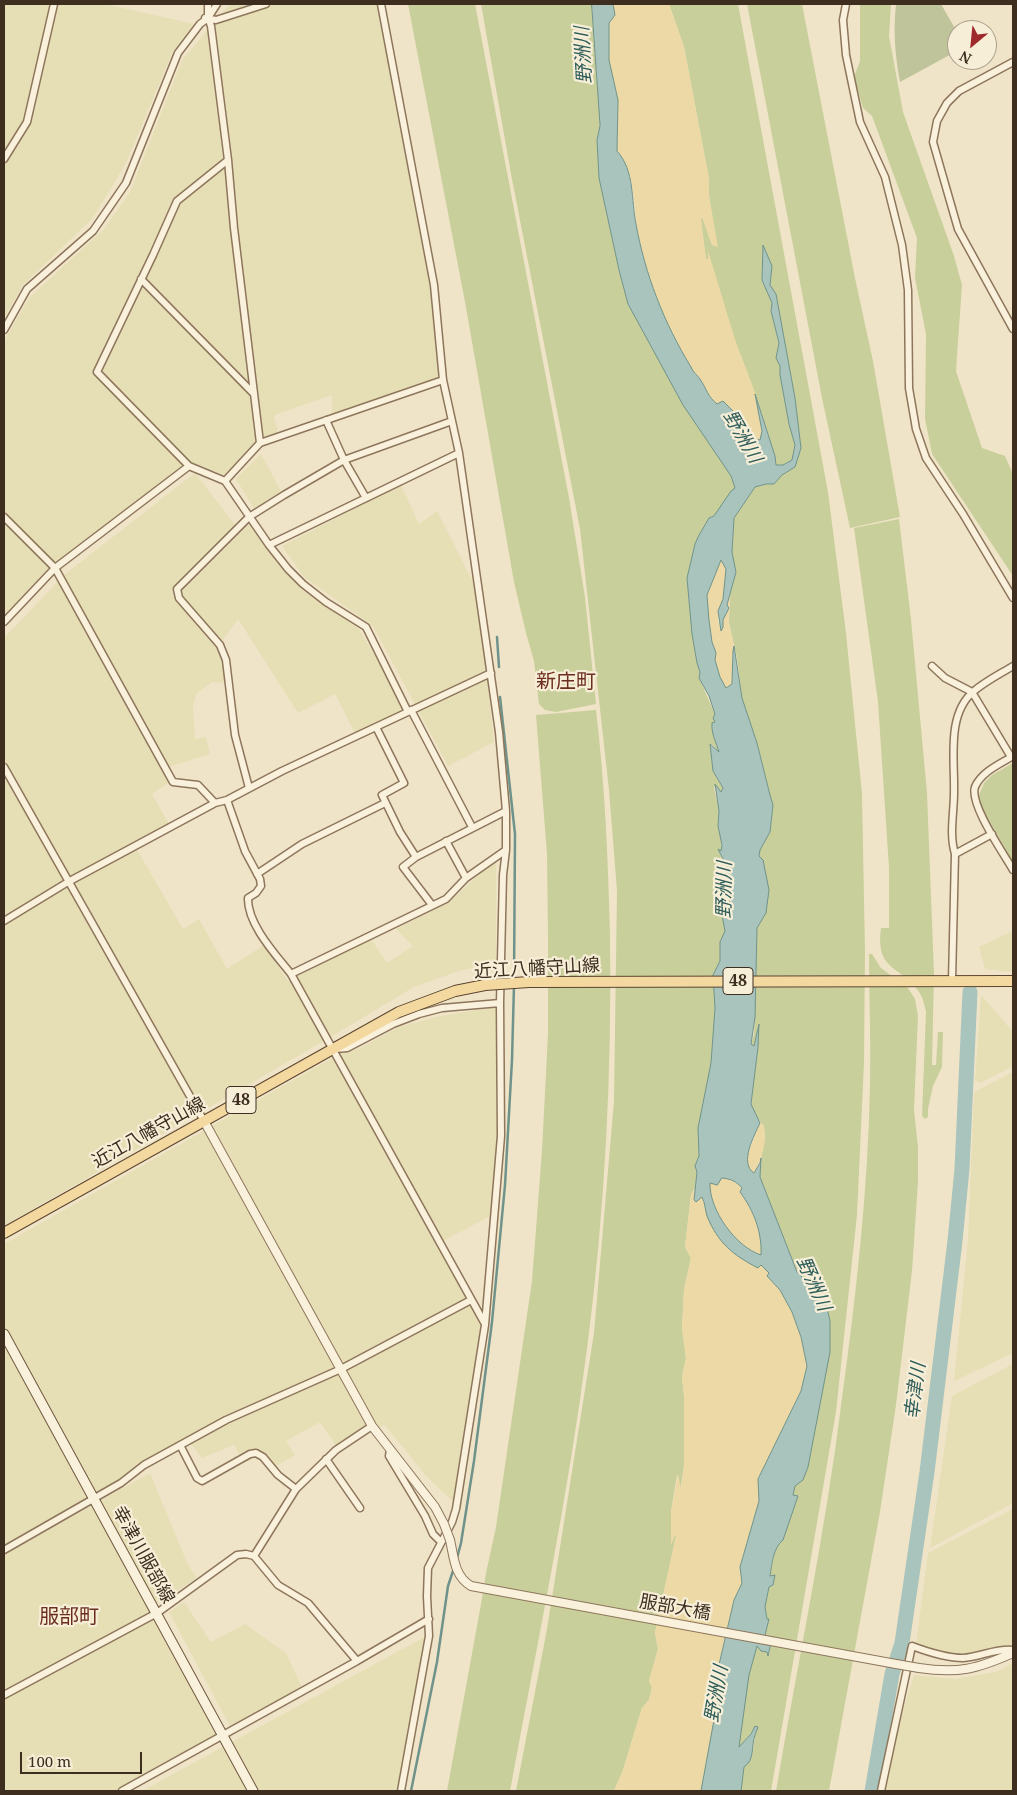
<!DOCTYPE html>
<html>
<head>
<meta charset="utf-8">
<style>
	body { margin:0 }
	#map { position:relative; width:1017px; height:1795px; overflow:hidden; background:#f0e4c8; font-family:"Noto Serif",serif }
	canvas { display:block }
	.frame { position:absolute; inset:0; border:5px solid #3d2e20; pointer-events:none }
	.north { position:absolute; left:947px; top:20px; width:50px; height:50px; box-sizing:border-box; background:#f7eed8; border:1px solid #ada18e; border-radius:50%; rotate:208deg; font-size:14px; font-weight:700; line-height:20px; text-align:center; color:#3d2e20 }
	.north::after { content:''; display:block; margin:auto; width:18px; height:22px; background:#9e2a2b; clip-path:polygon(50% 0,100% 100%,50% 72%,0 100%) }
	.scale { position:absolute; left:20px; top:1752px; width:122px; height:22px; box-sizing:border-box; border:2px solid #3d2e20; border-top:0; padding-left:6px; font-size:15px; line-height:18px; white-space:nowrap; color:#3d2e20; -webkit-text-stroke:4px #f7eed8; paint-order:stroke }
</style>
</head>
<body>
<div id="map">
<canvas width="1017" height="1795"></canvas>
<div class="frame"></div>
<div class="north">N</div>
<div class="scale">100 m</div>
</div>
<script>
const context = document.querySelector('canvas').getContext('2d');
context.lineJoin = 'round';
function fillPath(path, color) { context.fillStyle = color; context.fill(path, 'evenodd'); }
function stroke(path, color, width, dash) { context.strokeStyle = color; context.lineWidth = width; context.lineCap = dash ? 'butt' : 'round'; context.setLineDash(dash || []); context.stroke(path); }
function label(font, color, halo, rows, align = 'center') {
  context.font = font + ' "Noto Serif","Noto Sans JP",serif'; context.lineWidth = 4.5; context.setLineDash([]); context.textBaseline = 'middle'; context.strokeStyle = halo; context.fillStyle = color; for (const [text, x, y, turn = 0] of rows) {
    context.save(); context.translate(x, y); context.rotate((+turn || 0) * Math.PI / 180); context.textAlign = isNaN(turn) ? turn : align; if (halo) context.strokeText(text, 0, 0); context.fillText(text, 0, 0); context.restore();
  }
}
fillPath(new Path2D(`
	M4,4H105L194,24L173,51L126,163L93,218L23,285L4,318Z
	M230,4H379L434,288L440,378L332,414V395L274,415L278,434L254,444L225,475L191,462L48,569L4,616V341L29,298L104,229L130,192L182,60Z
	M261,454L281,491L254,508L236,479Z
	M195,473L239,530L250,524L300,588L359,629L406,708L355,733L335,694L298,713L238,619L218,647L225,651L230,683L212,682L196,694L193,707L195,739L206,737L210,754L162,769L170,782L152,794L170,826L133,843L183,929L199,919L227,969L264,945L288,981L371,939L387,963L413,946L396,929L448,903L496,859V963L459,971L414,987L334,1035L4,1226V638L64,575Z
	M401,485L419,524L437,511L478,592L494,742L448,766L373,626L304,577L282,546Z
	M1013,931V972L985,969L979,947Z
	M981,995L1013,1032V1066L980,1083L975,1080Z
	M493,1007L504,1012L498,1212L439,1243L485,1334L461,1509L426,1476L385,1425L337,1447L320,1422L286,1441L295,1455L273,1468L263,1454L244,1463L234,1445L202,1458L188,1440L129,1476L4,1546V1244L341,1053L360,1048L399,1027L436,1017Z
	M1013,1072V1353L954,1381L968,1240L974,1092Z
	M1013,1364V1503L930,1548L952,1396Z
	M150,1473L188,1565L197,1578L148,1609L219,1739L121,1791H4V1555Z
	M1013,1509V1644L969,1654L939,1652L916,1644L928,1553Z
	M184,1602L211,1642L245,1624L286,1653L303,1690L232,1730L169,1612Z
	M430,1634L404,1791H142Z
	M1013,1663V1791H884L894,1739L914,1675L955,1679L996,1672Z`), '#e6deb5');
fillPath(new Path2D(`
	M408,4H475L569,498L585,597L596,704L556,712L545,710L539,704L534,661L526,633L514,582L465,302Z
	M481,4H592L600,126L597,141L599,178L619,270L628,304L731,476L735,489L714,516L709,518L698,537L695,544L687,578L692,634L697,663L700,672L699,678L715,714V737L719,752L718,753L714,746L710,744L713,771L723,789L721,792L716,785L714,788L719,811L718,826L721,834V852L719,850L721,857L715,883L725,931L720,942V961L713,975L715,1008L711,1063L698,1128L699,1156L695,1166L697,1172L695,1188L691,1195L685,1247L691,1258L684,1290L682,1329L686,1358L682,1377L684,1395V1466L680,1492L677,1475L671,1512V1543L675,1534L676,1536L655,1633L658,1649L649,1681L652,1687L649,1700L642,1708L623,1770L614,1791H516L547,1629L594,1333L614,1101L617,891L609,790L580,529L511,174Z
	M669,4H738L828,492L846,633L862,794L865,951L864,1063L857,1215L836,1412L771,1791H741L744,1767L753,1751L755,1736L758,1727L755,1726L751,1733L739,1748C743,1715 744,1677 757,1646L767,1652L768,1655L769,1654L771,1643L765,1635L767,1619L765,1607L769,1587L775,1575L770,1577L774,1555L798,1496L793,1495L795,1486L808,1467L820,1399L830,1321L827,1308L815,1290L797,1273L760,1177L761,1158L765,1139L764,1127L755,1114L751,1104L758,1047V1029L754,1047L751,1044L754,1034L757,928L766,913L759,856L760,850L770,832L773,805L770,795L757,743L742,698L737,658L729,623L730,595L736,572L732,552L734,518L755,487L766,484H774L782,475L795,467L801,448L795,398L776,295L770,285L772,266L763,247L762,280L772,303L771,311L779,343L776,358L780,366V375L789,424L795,445L792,460L783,465H776L775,456L755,394L734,338L708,253V260H706L701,220L702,216L712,245L717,246L709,196V179L684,47Z
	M747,4H802L855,278L873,361L900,517L850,528L822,398Z
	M860,4H891L889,36L903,112L954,256L962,285L956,371L982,448L1005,456L1013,474V576L932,454L925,419L926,334L915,278L917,238L872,116L863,108L854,77L860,61Z
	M899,519L911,619L927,793L934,973L932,1065H936L938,1032H943L942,1067L933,1086L928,1109V1117L925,1119L922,1116L926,1011C924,1004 923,998 919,992C901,965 875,972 881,928H889V868L878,702L854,528Z
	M596,710C605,784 608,859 610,934C612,1073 605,1211 587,1349C568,1497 537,1644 510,1791H447L481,1604L486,1573L496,1527L532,1281L542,1151L548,1033V937L547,854L536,715Z
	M1013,763V862L980,805L979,795L984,783L992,775Z
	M869,954H872L881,968L908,988L915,999L918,1016L914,1110L918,1147V1182L912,1271L896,1405L880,1512L829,1791H776C798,1660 826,1530 842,1398C856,1295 868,1190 870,1086C871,1042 869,998 869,954Z`), '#c9cf9b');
fillPath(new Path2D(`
	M613,4H669L684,47L709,179V196L718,247L712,245L702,217L701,220L706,259H708V251C717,279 725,308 734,336C744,369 766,405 761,440L755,439L752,433C741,424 719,408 711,398C706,392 704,384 700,378C698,375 694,373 692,370C669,337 647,278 639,239C633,211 637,173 617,151L618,100L609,60V23L615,15Z
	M721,560L726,569L723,599L718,611V622L723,627V620L729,608L727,606L730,595C731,604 728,614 729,623C729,632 736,642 733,651L732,684L726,688L720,677L715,660L716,653L712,642L709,620L707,595Z
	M721,857C729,870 733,888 729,903L724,906C711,891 717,874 721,857Z
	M760,1123L763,1124C768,1141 762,1158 754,1173L748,1168L747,1156Z
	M722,1178C731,1179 736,1181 742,1188L740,1192C754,1211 762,1232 762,1255C735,1246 709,1210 710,1183Z
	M695,1188L694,1200L702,1196L706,1213L769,1273L767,1276L780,1290L792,1312L801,1337L807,1366L801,1391L758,1479L759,1501L740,1567L742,1583L734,1600L715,1682L721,1687L701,1791H614L623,1770L642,1708L649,1700L652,1687L649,1681L658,1649L655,1633L676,1536L675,1535L671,1545V1512L678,1474L681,1489L684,1466V1395L682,1377L686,1358L682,1329L684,1290L691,1258L685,1247L691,1195Z`), '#ecd9a5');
fillPath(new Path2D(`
	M896,4H941L957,32V51L900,82C895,56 893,30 896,4Z`), '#bfc49a');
const water = new Path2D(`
	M592,4H613L615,15L609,23V60L618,100L617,151C635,171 631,200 636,224C645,274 664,323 691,367C693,372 697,375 700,379C706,388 708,397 717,404L723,401L741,419L755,439L760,440L762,431L755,394L775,456L776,465H783L792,460L795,445L789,424L780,375V366L776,358L779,343L771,311L772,303L762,280L763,245L772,266L770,285L776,294L795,398L801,448L795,467L782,475L774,484H766L755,487L734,518L732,552L736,572L727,605L729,608L723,620V627L721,631L718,611L723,599L726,569L721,560L707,595L709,620L712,642L716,653L715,660L720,677L726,688L732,684L733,651L734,646L742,698L757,743L770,795L773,805L770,832L760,850L759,856L763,860L769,890L766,913L757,928L755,1017L751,1044L754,1046L759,1024L758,1047L751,1104L760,1123C754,1136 739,1163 754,1173L760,1163L761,1158L760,1177L797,1272L815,1290L827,1308L830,1321V1352L808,1467L803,1480L795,1486L793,1495L798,1496L783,1540C773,1548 772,1564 770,1576L775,1575L773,1585L769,1587L765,1607L767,1619H769L765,1635L771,1643L768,1656L767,1652L761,1651L757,1646L749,1675L739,1747L751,1734L755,1726L758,1727C757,1730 756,1732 755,1735C751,1746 755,1760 744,1767L741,1791H701L720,1687L715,1682L734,1600L742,1583L740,1567L759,1501L758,1479L801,1391L807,1366L801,1337L792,1312L780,1290L767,1276L769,1273L761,1265L758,1268C733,1255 718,1243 707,1216C705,1209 705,1203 702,1197L696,1202L694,1200L697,1172L695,1166L699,1156L698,1128L711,1063L715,1008L713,975L720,961V942L725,931L719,900L724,906L729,903L731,898L727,867L718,849L721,851L722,845L718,826L719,811L715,784L721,792L723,788L713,771L710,744L719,752C716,742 711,733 712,723L715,722L713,718L715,714L709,696L699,678L700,672L697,663L692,634L687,578L695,544L698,537L709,518L714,516L731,491L735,488L731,476L683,405L628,304L619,270L599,178L597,140L600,126ZM722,1178C731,1179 736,1181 742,1188L740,1192C754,1211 762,1232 761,1255C736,1247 709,1210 710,1183L717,1185Z`);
fillPath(water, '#a9c4bc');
stroke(water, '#6f938a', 1);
stroke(new Path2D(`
	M497,637L499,667
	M500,697L515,834L514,979
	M457,1558L461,1543L474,1461L492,1322L505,1185L512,1060L514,985
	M411,1791L437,1662L448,1586L454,1568`), '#6f938a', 2.5);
stroke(new Path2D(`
	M872,1791L892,1674L902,1643L927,1472L955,1241L962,1169L970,992`), '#a9c4bc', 15);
const minor = new Path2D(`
	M208,4V18L211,26L228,160L234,228L260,443
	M381,4L434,285L443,380L459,453L499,732L506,811V850L503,875L500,1003L501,1136L485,1325L456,1509L452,1522L428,1568L427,1596L429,1636L401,1791
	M846,4L843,20L846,55L860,122L885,177L902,245L908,290L909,388L916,429L926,458L963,514L1013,598
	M205,18L216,20L266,4
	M1013,62L959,91L947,103L937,121L933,142L958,229L1013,329
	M4,159L27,122L54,4
	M228,160L177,201L153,255L97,372L189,466L225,481L269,545L288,569L303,584L326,602L366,627L408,712
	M141,279L254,394
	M4,330L27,289L93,231L126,183L178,53L200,24L208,18L217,4
	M326,420L344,460L366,498
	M225,481L260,443L443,380
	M4,517L55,568L173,782L198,785L215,803
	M269,545L459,453
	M4,622L55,568L189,466
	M932,666L945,678L972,692L1011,757
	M411,710L472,827
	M376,727L404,783L382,795L400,832L416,857
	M1013,756C1000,764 981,772 975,787C969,804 1004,854 1013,870
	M4,767L204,1121
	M249,788L235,735L226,660L220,645L179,598L177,589L249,517L284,495L344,460L452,421
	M227,800L245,851L260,879L261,886L256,893L248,898C247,924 276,955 291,974L485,1324
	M446,841L466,878
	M955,854L992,834
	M257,874L302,844L385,803
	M432,905L403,867L416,857L506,811
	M4,921L68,882L215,803L227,800L282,771L491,673
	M291,974L446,899L466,878L506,850
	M952,981L955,854C949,834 954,813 954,793C955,760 946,714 974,691C986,681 1000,674 1013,666
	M336,1049L347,1048L393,1024L419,1014L442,1008L500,1003
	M180,1445L197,1478L202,1481L250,1454L256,1453L263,1457L278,1475L296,1489
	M390,1450L389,1456L425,1516L433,1534L441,1542
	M326,1459L360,1508
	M4,1550L121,1483L144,1465L226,1420L341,1369L471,1300
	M254,1556L278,1585L308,1603L357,1661
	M4,1695L157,1613L237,1555L246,1554L254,1556L296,1489L336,1450L372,1426
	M122,1791L357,1661L429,1619
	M881,1791L912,1646C928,1652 946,1658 963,1658C980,1657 996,1648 1013,1650`);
const tertiary = new Path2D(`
	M204,1121L372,1426L435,1507L444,1524
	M450,1540C454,1557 454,1576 471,1586L896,1664
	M919,1668C958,1674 977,1669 1013,1653`);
const secondary = new Path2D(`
	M4,1334L253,1791`);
const primary = new Path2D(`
	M529,982L1013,981
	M4,1233L399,1012L455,991L485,985`);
stroke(minor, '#8d765c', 9);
stroke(tertiary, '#8d765c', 10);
stroke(secondary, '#6f573f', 11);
stroke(primary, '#5b4430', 12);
stroke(minor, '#faf1dc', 6);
stroke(tertiary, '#faf1dc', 8);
stroke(secondary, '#faf1dc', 9);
stroke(primary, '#f3d9a0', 10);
const tertiaryBridge = new Path2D(`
	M444,1524L450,1540
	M896,1664L919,1668`);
const primaryBridge = new Path2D(`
	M485,985L529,982`);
stroke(tertiaryBridge, '#8d765c', 10, []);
stroke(primaryBridge, '#5b4430', 12, []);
stroke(tertiaryBridge, '#faf1dc', 8);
stroke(primaryBridge, '#f3d9a0', 10);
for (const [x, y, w] of [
	[738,981,30],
	[241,1100,30]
]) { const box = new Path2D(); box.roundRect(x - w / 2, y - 13.5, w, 27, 4); context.fillStyle = '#f7eed8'; context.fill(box); stroke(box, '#3d2e20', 1); }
label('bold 16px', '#3d2e20', null, [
	["48",738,981],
	["48",241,1100]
]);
label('18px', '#3d2e20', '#f7eed8', [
	["近江八幡守山線",537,969,-3],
	["近江八幡守山線",149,1133,-29],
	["幸津川服部線",143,1555,61],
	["服部大橋",675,1608,10]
]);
label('italic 19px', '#2f5d5a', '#f7eed8', [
	["野洲川",584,55,-93],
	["野洲川",742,437,60],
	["野洲川",725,890,-89],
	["野洲川",813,1284,66],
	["幸津川",916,1391,-83],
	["野洲川",717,1694,-80]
]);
label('20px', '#6b2e1e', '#f7eed8', [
	["新庄町",566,682],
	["服部町",69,1617]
]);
</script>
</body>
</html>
